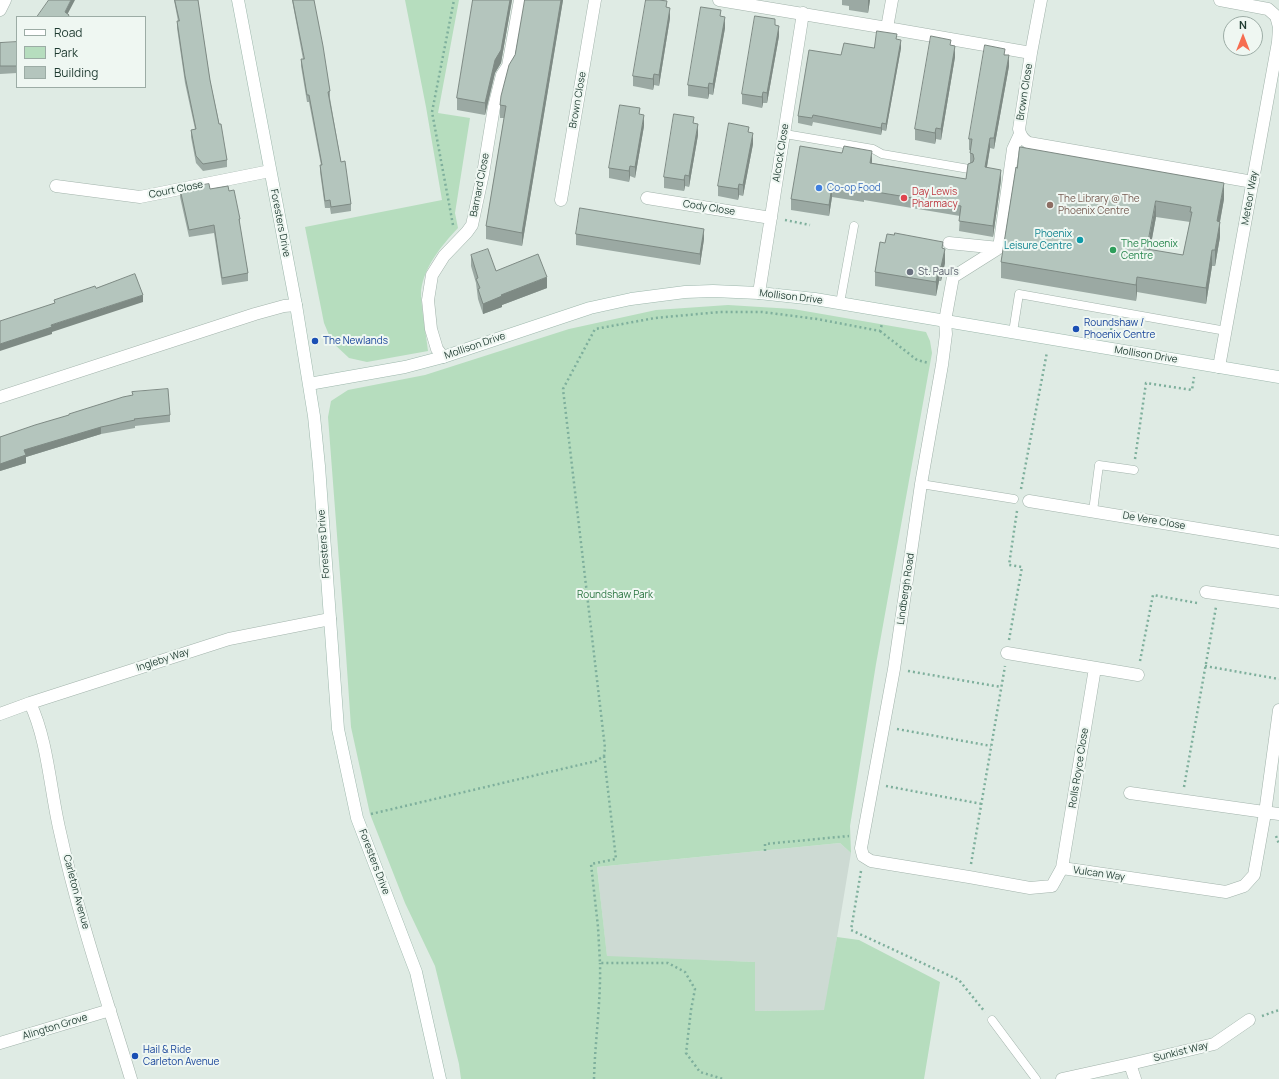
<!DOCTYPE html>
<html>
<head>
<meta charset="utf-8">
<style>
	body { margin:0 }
	#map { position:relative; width:1279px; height:1079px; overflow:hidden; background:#dfebe4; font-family:Manrope,sans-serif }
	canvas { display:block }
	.legend { position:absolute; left:16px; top:16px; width:130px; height:72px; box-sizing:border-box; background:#eff7f2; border:1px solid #9caca5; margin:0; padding:5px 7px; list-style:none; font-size:12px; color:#1f3b31 }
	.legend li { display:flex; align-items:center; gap:8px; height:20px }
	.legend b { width:20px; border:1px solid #9caca5 }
	.north { position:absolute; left:1223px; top:16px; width:40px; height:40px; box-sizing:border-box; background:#eff7f2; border:1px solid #9caca5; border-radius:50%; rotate:0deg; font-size:11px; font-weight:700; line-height:16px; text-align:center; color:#1f3b31 }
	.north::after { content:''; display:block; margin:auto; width:14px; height:18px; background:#f66d51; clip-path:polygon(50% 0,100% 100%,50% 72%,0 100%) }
</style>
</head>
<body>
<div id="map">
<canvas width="1279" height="1079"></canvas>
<ul class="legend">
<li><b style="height:5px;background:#fff"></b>Road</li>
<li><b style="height:11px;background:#b6ddbe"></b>Park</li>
<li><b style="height:11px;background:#b4c5bd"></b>Building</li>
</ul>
<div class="north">N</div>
</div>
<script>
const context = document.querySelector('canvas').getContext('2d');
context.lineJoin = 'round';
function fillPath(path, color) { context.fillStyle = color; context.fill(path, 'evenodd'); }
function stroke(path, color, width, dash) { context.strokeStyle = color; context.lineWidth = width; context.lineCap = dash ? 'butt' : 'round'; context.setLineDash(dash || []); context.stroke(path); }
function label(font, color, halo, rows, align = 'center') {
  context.font = font + ' Manrope,sans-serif'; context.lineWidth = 4; context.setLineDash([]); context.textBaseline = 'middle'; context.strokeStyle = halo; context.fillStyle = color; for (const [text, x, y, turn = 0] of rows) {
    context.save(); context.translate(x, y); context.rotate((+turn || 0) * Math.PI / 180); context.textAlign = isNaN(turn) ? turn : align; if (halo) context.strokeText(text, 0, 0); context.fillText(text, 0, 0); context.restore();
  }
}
fillPath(new Path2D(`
	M840,843L851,853L825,1010L755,1011V962L607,957L597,867Z`), '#cddad3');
fillPath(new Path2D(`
	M405,0H459L438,113L470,118L455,213L458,228C442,245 421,270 421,295C422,313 426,333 428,351L367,362L349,358L332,342L324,323L305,227L442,200L426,107Z
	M728,305L793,309L926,332L930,341L932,353L876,664L850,826L851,853L840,843L597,867L607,956L755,962V1011L824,1010L837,937L859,940L940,982L924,1079H461L459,1064L435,966L405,903L370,814L351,727L345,640L328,417L331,401L348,390L425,375L569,329L656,310Z`), '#b6ddbe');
const lane = new Path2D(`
	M785,134L873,149L882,154L969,169
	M840,303L854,226
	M1013,332L1019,294L1226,331
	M921,484L1014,499
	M1093,511L1099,465L1134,470
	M992,1020L1036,1079`);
const street = new Path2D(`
	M719,0L887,28L1031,53L1019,129C1020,136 1023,140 1029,143L1253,182
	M1220,0L1268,9L1276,16L1279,27
	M0,10L5,0
	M887,28L892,0
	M1031,53L1041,0
	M1020,134L1013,149L999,248L953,277L945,321L946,334L942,365L921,484L894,669L861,848L863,856L871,861L969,877L1030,888L1052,886L1062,868L1226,892L1244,886L1254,875L1265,813L1279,710
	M56,186L140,197L270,171
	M647,198L771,218
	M561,200L595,0
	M949,243L999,248
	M759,293L803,13
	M443,357L437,349L431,329L428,300L432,275L444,256L467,232L472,225L483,174L494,107L502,75L508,66L520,0
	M1219,367L1278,42L1279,28
	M0,397L255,314L284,306L296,305
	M1029,501L1279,542
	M1206,592L1279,602
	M1007,653L1138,675
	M30,703C48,741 50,790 60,832C78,915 106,997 131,1079
	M0,714L30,703L229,639L330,619
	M1130,793L1279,814
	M1062,868L1095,668
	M0,1043L110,1010
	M1130,1064L1135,1079
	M1062,1079L1130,1064L1214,1044L1249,1020`);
const secondary = new Path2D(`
	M238,0L296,305L314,416L319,466L338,729L357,818L416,972L440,1079
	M309,384L405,367L443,357L590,308L631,299L685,292L713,291L759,293L815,299L1279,377`);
stroke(lane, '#a2b3ab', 9);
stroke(street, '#a2b3ab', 13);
stroke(secondary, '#9db7ac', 13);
stroke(new Path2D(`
	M785,220L810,225
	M453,225L432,112L454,0
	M880,331L917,360L929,363
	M1110,335L1113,322
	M1135,459L1146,383L1192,390L1194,377
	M1021,489L1047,352
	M1009,640L1022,567L1009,565L1017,511
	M1140,661L1153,595L1197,603
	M1205,666L1279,679
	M908,671L1001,687
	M897,729L991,746
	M604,756L616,859L591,864L598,927L600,963H668L685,972L695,989L691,1010L686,1053L700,1072L723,1079
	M886,786L982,804
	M1184,787L1216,607
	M371,814L596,761L604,756L605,748L563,389L595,329L655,318L720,312H762L817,319L880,331L882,324
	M1276,836L1279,844
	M765,851V844L849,836
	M971,864L1005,666
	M861,871L851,930L959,980L985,1012
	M1262,1016L1279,1010
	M594,1079C595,1040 601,1002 600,963`), '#7eaf9c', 2.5, [2, 3]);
stroke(lane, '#fff', 8);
stroke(street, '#fff', 12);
stroke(secondary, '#fff', 12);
fillPath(new Path2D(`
	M174,0H198L210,80L227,160V167L203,171L196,163L191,137V130L195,129L185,83L177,28V21H178Z
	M292,0H314L330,91V98L341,162L351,204V211L331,214L330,208H325L320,172V165H321L309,102H307L301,66V59H303Z
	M473,0H512L501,63L495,73L485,115L457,110V98Z
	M525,0H563L522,246L486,239V226L504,118H500V105L515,55Z
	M842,0H870L868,13L849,10V6L842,5Z
	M667,7L670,18L659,86L654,85L653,90L633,86V76Z
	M721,16L725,28L713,95L709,94L708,99L688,96V85Z
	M775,25L779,36L767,103H763L762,108L742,104V94Z
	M897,40L901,48L886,131L882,130L881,135L813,122L812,126L798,123V116L841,55L874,48Z
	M0,43L17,48V73L0,74Z
	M951,46L955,57L941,140L936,139L935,144L915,140V129Z
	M1005,55L1009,66L994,149L990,148L987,167L1001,180L993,237L959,231L960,216L864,200V202L832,197L829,216L791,210V199L872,163L966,179L970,163V150H969V139Z
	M694,123L698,135L689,187L685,186L684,191L664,188V177Z
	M644,126L635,178L630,176L629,182L609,178V168Z
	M749,132L753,144L743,196L739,195L738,200L718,196V186Z
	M1016,167L1224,199L1220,222V237L1215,266H1212L1206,304L1137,292L1136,301L1001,278V262ZM1156,217L1190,222L1183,255L1150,250Z
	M180,189H210L229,191L240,219V226L248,273V281L222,285L214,233L189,237L180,197Z
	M576,234L704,239L700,265L576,245Z
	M943,248L945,263L941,281H939L936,296L875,286V272Z
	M471,255L496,271L547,288L502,305V307L483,314L478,299L476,283L471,266Z
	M69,414L170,415V422L135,426V428L101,434L26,457V463L0,471V437L69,415Z`), '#9ba9a3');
fillPath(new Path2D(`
	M71,0H75L66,17L65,12Z
	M510,0H512L501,63L495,73L485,115V103L495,60Z
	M561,0H563L522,246V233Z
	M868,0H870L868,13Z
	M670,8V18L659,86V75Z
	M725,17V28L713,95V84Z
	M779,26V36L767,103V93Z
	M901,40V48L886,131V124Z
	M955,46V57L941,140V129Z
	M1009,55V66L994,149V138Z
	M654,74V85L653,90V79Z
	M709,83V94L708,99V88Z
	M763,92V103L762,108V97Z
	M644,115V126L635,178V167Z
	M882,123V130L881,135V128Z
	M698,124V135L689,187V176Z
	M936,128V139L935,144V133Z
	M753,133V144L743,196V185Z
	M990,138V148L985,178V167Z
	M872,151V162L870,174V163Z
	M630,166V176L629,182V171Z
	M1001,170V180L993,237V226Z
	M685,175V186L684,191V180Z
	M1224,183V199L1217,237V221Z
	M739,184V195L738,200V189Z
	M832,186V197L829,216V205Z
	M1156,201V217L1147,265V249Z
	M1220,222V237L1215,266V250Z
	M704,229V239L700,265V254Z
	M945,249V263L941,281V267Z
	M1212,250V266L1206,304V288Z
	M939,267V281L936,296V282Z
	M547,277V288L502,305V307L483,314V304L501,295Z
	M1137,277V292L1136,301V285Z
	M143,295V302L52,332V334L0,351V344L51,325Z
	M101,427V434L26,457V463L0,471V464L24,450Z`), '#7e8a84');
const building = new Path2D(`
	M49,0H71L65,12L69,15L68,17H37Z
	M175,0H198L210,80L219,124H221L227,160L203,164L196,156L191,130L196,129L185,76L177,21H179Z
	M293,0H314L323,46L330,91L328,92L341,162L345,161L351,204L331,207L330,200L325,201L320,165H322L309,95H307L301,59H304Z
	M473,0H510L501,50L495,60L485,103L457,98Z
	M525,0H561L522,233L486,226L506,106L500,105L501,96L509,65L515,55Z
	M646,0H659L667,1L666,7L670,8L659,75L654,74L653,79L633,76Z
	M701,7L721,10L720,16L725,17L713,84L709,83L708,88L688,85Z
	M755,16L775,19V25L779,26L767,93L763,92L762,97L742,94Z
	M877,31L897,34L896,39L901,40L886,124L882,123L881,128L813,115L812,118L798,116L809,50L841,55L844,43L874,48Z
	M931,36L951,40L950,45L955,46L941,129L936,128L935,133L915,129Z
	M17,42V66H0V43Z
	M985,45L1005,49L1004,55H1009L994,138H990L985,167L1001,170L993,226L959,221L961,206L864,190V192L832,186L829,205L791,199L800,146L842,153L844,146L872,151L870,163L966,179L968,164L973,162L974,159L973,154L970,153L972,139H969Z
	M620,105L640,108L639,114L644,115L635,167L630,166L629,171L609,168Z
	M674,114L694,117L693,123L698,124L689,176L685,175L684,180L664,177Z
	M729,123L749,127L748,132L753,133L743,185L739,184L738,189L718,186Z
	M1020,147L1224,183L1217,221L1220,222L1215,250H1212L1206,288L1137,277L1136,285L1001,262L1016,167L1017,168ZM1156,201L1191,207L1190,212H1192L1183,255L1147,249Z
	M209,184L210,189L228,186L229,191L234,190L240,219H239L248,273L222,278L214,225L189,230L180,189Z
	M580,208L704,229L700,254L576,234Z
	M895,233L943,242L942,248L945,249L941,267H939L936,282L875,272L880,242L885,243L887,234L894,235Z
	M488,249L496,271L538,254L547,277L501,295L502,296L483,304L478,289L480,288L476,279L478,278L471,255Z
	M135,274L143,295L51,325L52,327L0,344V321L55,303L54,300L95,286L96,288Z
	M168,389L170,415L134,419L135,420L101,427L24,450L26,455L0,464V437L35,425L69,415V414L123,397L133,395L132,392Z`);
fillPath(building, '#b4c5bd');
stroke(building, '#7e8a84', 1);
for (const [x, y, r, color] of [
	[819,188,4,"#3f7fe0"],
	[904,198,4,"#e0444e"],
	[1050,205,4,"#8d6e63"],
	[1080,240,4,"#0f9aa8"],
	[1113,250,4,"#2e9e5b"],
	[910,272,4,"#6b7280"],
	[1076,329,4,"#1a4fb4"],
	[315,341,4,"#1a4fb4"],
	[135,1056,4,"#1a4fb4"]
]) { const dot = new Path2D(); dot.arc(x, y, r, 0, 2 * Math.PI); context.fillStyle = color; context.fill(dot); stroke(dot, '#eff7f2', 1.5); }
label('10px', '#1f3b31', '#eff7f2', [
	["Brown Close",1025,92,-81],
	["Brown Close",578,100,-80],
	["Alcock Close",781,153,-81],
	["Barnard Close",480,185,-79],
	["Court Close",176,190,-11],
	["Meteor Way",1250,198,-80],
	["Cody Close",709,208,9],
	["Foresters Drive",280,223,79],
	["Mollison Drive",791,297,7],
	["Mollison Drive",475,346,-19],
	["Mollison Drive",1146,355,9],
	["De Vere Close",1154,521,10],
	["Foresters Drive",324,544,-94],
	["Lindbergh Road",906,589,-82],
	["Ingleby Way",163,660,-18],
	["Rolls Royce Close",1079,768,-81],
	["Foresters Drive",374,862,69],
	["Vulcan Way",1099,874,8],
	["Carleton Avenue",76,892,75],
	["Alington Grove",55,1027,-17],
	["Sunkist Way",1181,1052,-14]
]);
label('10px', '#366cbe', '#eff7f2', [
	["Co-op Food",827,188]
], 'left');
label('10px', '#be3a42', '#eff7f2', [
	["Day Lewis",912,192],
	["Pharmacy",912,204]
], 'left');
label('10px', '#785e54', '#eff7f2', [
	["The Library @ The",1058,199],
	["Phoenix Centre",1058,211]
], 'left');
label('10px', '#0d838f', '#eff7f2', [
	["Phoenix",1072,234],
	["Leisure Centre",1072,246]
], 'right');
label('10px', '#27864d', '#eff7f2', [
	["The Phoenix",1121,244],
	["Centre",1121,256]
], 'left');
label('10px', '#5b616d', '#eff7f2', [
	["St. Paul's",918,272]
], 'left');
label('10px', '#164399', '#eff7f2', [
	["Roundshaw /",1084,323],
	["Phoenix Centre",1084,335],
	["The Newlands",323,341],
	["Hail & Ride",143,1050],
	["Carleton Avenue",143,1062]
], 'left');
label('10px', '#28733f', '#eff7f2', [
	["Roundshaw Park",615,595]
]);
</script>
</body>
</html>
